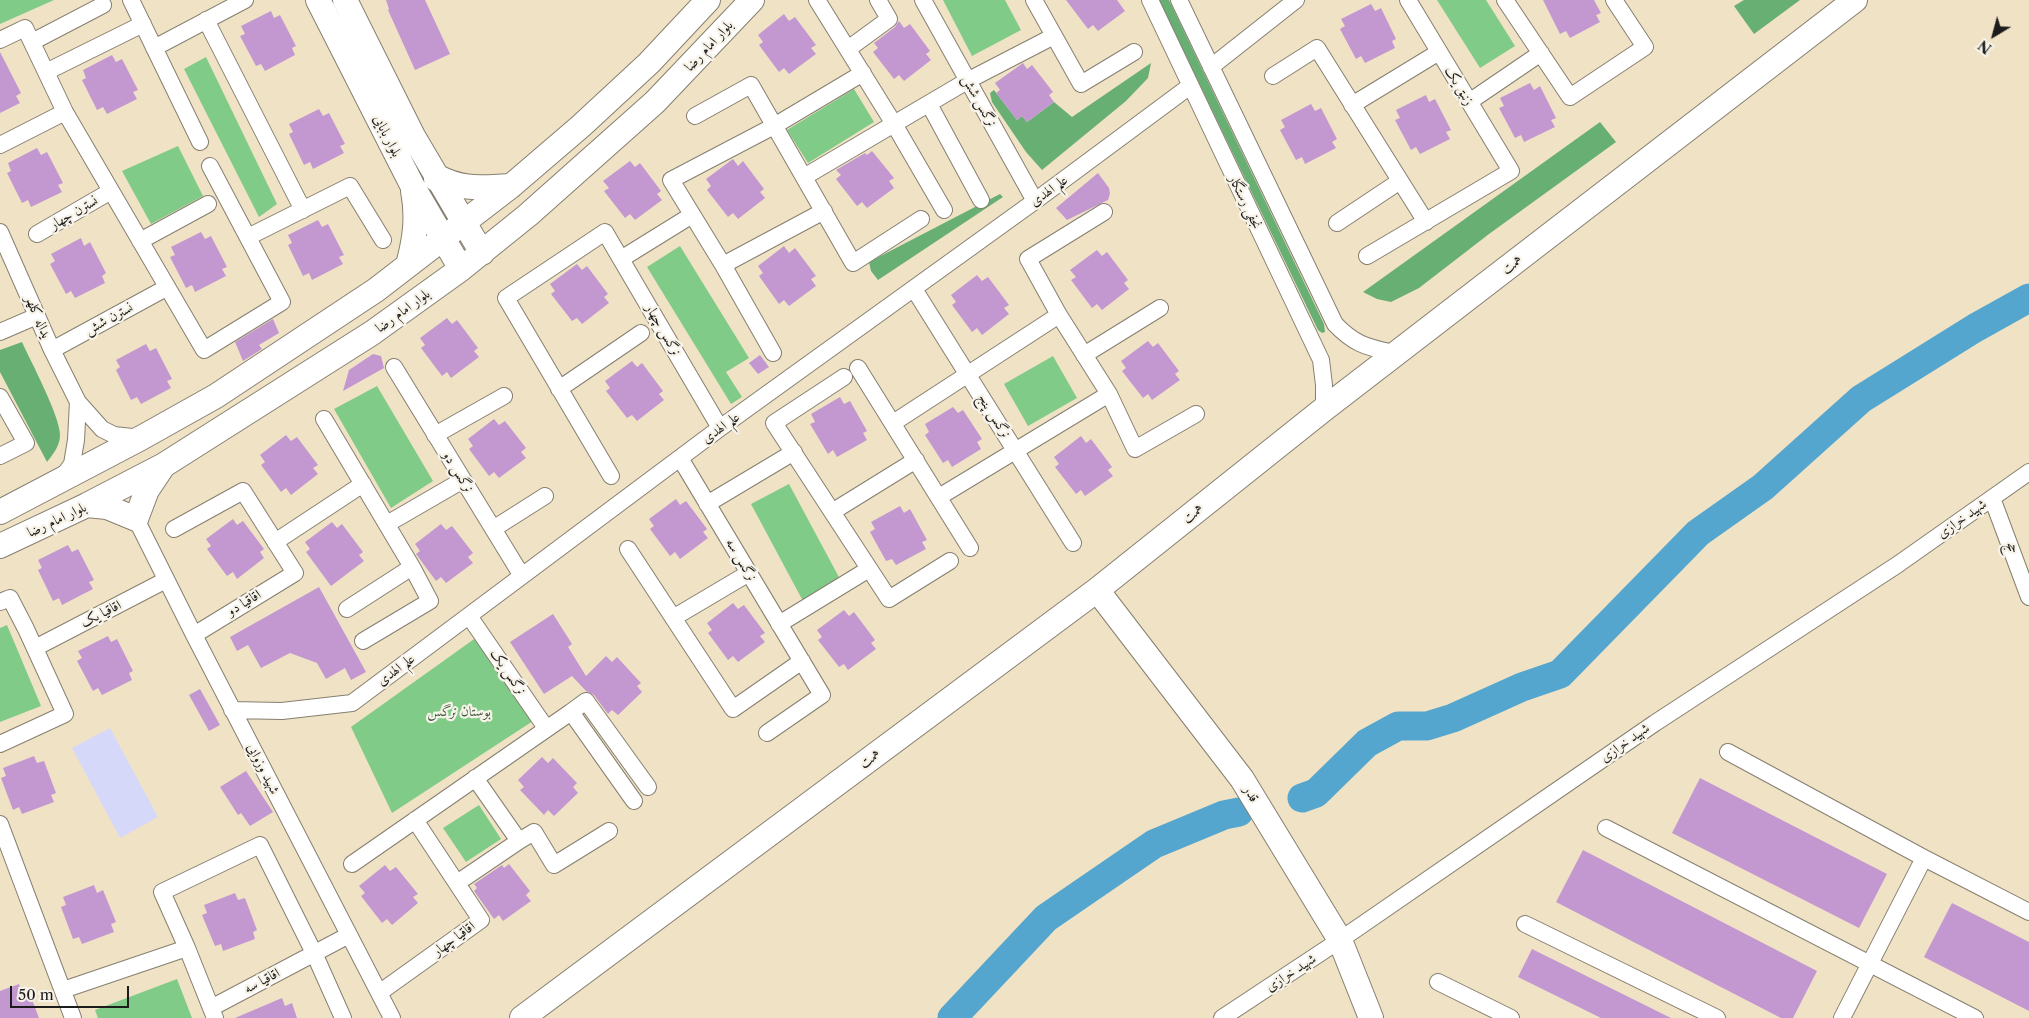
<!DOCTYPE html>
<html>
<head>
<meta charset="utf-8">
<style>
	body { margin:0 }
	#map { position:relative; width:2029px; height:1018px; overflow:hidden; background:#f0e2c5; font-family:"Libre Caslon Text",serif }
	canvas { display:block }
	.north { position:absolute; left:1969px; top:10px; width:50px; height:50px; -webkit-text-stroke:4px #f7f3e8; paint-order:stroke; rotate:217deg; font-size:14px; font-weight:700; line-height:20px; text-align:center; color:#1c1c1c }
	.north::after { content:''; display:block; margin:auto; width:18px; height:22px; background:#1c1c1c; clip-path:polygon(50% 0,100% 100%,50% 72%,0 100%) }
	.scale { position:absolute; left:10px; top:986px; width:119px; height:22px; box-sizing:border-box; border:2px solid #1c1c1c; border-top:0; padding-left:6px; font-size:15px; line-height:18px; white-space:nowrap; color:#1c1c1c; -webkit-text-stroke:4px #f7f3e8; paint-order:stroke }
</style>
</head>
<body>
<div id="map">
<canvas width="2029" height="1018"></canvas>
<div class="north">N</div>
<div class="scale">50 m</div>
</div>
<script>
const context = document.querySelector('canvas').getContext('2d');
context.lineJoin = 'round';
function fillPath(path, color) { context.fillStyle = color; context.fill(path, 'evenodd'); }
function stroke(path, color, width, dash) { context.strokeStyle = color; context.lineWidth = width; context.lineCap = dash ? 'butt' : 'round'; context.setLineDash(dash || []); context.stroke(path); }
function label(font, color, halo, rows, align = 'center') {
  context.font = font + ' "Libre Caslon Text",Amiri,serif'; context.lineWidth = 4.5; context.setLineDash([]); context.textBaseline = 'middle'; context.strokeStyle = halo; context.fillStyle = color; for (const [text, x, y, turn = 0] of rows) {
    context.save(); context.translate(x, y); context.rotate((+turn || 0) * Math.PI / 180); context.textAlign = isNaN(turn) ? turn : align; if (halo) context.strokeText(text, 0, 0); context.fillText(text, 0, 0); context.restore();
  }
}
fillPath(new Path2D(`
	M110,728L158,817L120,838L72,748Z`), '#d6d8f9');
fillPath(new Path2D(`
	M0,0H54L0,24Z
	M943,0H1005L1021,30L972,56Z
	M1437,0H1486L1515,46L1480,68Z
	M206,57L277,204L259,217L184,69Z
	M854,89L874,122L808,163L787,130Z
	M178,146L203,196L151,224L122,171Z
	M680,246L749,358L726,372L742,397L731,404L647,267Z
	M1053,356L1077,398L1028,426L1004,384Z
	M377,386L433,481L391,508L334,409Z
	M789,484L841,581L803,601L751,504Z
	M7,625L41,706L0,722V628Z
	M477,637L533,721L392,813L351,727Z
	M479,805L501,839L466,862L443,828Z
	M177,979L192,1018H98L95,1010Z`), '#80cb88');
fillPath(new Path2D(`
	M1159,0H1169L1324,324L1325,332L1322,333L1318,330Z
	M1744,0H1800L1754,34L1734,6Z
	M1151,63L1148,78L1126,101L1042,170L1026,152L992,102L990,93L994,90L1017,120L1022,116L1027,122L1054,102L1072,117Z
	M1600,122L1616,142L1489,234L1419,288L1391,302L1377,299L1363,292Z
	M1000,194L1003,197L878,280L871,271L869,262Z
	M22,342C31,362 60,416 60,435C60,446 53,454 47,462L0,372V350Z`), '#68af74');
stroke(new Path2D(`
	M1302,798L1316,793L1367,743L1398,726H1427L1453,718L1522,687L1560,674L1698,533L1763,487L1861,399L1975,328L2029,298
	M952,1018L1046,918L1154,844L1224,815L1239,812`), '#54a6cf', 29);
fillPath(new Path2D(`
	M386,0H425L450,54L415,70L388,10L389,9Z
	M1066,0H1117L1125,11L1098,31L1093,25L1088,29Z
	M1543,0H1594L1601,13L1596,15L1600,22L1570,38L1566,31L1560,34Z
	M1371,4L1375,11L1381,8L1396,39L1392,41L1395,48L1365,63L1361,56L1356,59L1340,29L1345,26L1341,19Z
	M271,11L274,18L280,15L296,46L292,48L295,55L265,71L261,64L256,66L240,36L245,34L241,26Z
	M784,14L789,21L795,17L816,45L811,48L816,54L789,74L784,68L779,72L759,45L763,42L758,35Z
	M899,21L904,28L910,24L930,51L926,54L931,60L904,81L899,75L894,79L873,52L878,48L874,43L895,27Z
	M0,52L21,93L16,96L20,103L0,113Z
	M112,55L116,62L122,59L138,90L133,92L137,99L107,114L103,107L97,110L82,80L86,78L83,70Z
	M1023,63L1027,69L1032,65L1053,92L1049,95L1054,102L1027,122L1022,116L1017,120L996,93L1000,90L995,83Z
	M1530,83L1534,90L1540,86L1556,118L1551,120L1555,127L1524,142L1521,135L1515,138L1499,108L1504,106L1500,98Z
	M1426,95L1429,102L1435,99L1451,130L1446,132L1450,139L1420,154L1416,147L1411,150L1395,120L1400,118L1396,110Z
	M1311,104L1315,111L1321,108L1337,139L1332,142L1336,148L1305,164L1302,157L1296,160L1280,130L1285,127L1281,120Z
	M319,109L323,116L329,113L345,144L340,146L344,153L313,169L310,162L304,165L289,134L293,132L289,124Z
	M37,148L41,155L47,152L63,183L58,185L62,192L31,207L28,200L22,203L7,173L11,171L8,163Z
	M872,151L894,178L889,181L894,188L867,208L862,202L857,206L836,179L841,175L836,170L865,153L867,155Z
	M733,159L738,166L743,161L764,189L760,192L765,198L738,219L733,213L728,217L707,190L711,186L706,179Z
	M630,161L635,167L640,163L661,191L657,194L662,200L635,220L630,214L625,218L604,191L609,188L603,181Z
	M1098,173L1109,188L1110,194L1108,200L1067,220L1056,208Z
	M318,220L322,227L328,224L344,255L339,257L343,264L312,280L309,273L303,276L288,245L292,243L288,235Z
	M201,232L205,239L211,236L227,267L222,269L226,276L195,292L192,285L186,288L170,257L175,255L171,247Z
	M81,238L84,246L90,242L106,273L102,276L105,283L75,298L71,291L66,294L50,264L55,261L51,254Z
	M784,246L789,253L795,248L816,276L811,279L816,286L789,306L784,300L779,304L759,276L763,273L758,266Z
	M1097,250L1102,256L1107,252L1128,280L1124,283L1129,289L1102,310L1097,304L1092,308L1071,280L1076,277L1070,270Z
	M577,264L582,270L587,266L608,294L604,297L609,303L582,324L577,318L572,321L551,294L555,291L550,284Z
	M977,275L982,281L988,277L1009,305L1004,308L1009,314L982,335L977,328L972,332L952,305L956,302L951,295Z
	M447,318L452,324L457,320L478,348L474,351L479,357L451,378L447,372L442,376L421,348L425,345L420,338Z
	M273,319L279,333L259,345L262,349L243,361L235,342Z
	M1148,341L1153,347L1158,343L1179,371L1175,374L1180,380L1152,400L1148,394L1143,398L1122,371L1126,368L1121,361Z
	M146,344L150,351L156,348L172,379L167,381L171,388L141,404L137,397L131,400L116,370L120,367L116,360Z
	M373,354L381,356L384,368L343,391L349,370Z
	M760,355L769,367L758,374L749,363Z
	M632,361L637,367L642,363L663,391L659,394L664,400L637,421L632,415L627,418L606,391L610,388L605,381Z
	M840,397L844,404L850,401L867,431L863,433L867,440L837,457L833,450L828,454L810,424L815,422L811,414Z
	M953,407L958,413L963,410L982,439L977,442L981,449L952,467L948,460L943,463L925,435L929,432L925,424Z
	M494,419L499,425L505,421L526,448L521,452L526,458L499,478L494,472L489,476L469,449L473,446L468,439Z
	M286,435L291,441L297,437L318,465L313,468L318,474L291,495L286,488L281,492L261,465L265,462L260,455Z
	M1081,436L1086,443L1091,439L1112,467L1108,470L1113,476L1085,496L1081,490L1076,494L1055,467L1059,464L1054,457Z
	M676,499L680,505L686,501L707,529L703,532L708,538L680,559L675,552L670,556L650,529L654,526L649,519Z
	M900,506L904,513L910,509L927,540L922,542L926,549L896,565L892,559L886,561L870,532L875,529L871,522Z
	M233,519L237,525L243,521L264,549L260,552L264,558L237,579L233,572L227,576L207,549L211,546L206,539Z
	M332,522L337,528L342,524L363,552L359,555L364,561L331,586L306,552L310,549L305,542Z
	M441,524L446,530L452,526L473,553L468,557L473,563L446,583L441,577L436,581L416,554L420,551L415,544Z
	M68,545L72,552L78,549L94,580L89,582L93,589L62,605L59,598L53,601L38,570L42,568L38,560Z
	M319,587L366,672L351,680L345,668L326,679L317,663L290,653L261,668L248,645L237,651L230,637Z
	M733,603L738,609L744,605L765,633L760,636L765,642L738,662L733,656L728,660L708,633L712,630L707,623Z
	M844,610L849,616L854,612L875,640L871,643L876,649L848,670L844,664L839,667L818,640L822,637L817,630Z
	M553,614L572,644L568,647L586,676L606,656L612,662L617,657L641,683L637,686L642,692L618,715L612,710L608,714L594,695L586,691L572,676L544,694L510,642Z
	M108,636L111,642L117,639L133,671L129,673L132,680L102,695L98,688L93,691L77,661L82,658L78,651Z
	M200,689L220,725L209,731L189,695Z
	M34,756L37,763L44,761L56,793L51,795L54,802L22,814L19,807L13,810L1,778L6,776L3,768Z
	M542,757L548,763L553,758L577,783L573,787L578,793L554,816L548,810L544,815L520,790L524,787L518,780Z
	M246,771L273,812L250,826L241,813L238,815L220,787Z
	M1700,778L1887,874L1859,928L1672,833Z
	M1583,850L1817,971L1793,1018H1781L1556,902Z
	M509,864L530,891L526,895L531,901L503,921L499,915L494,919L474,891L477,888L474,884L502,865L504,868Z
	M385,865L390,871L396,867L418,894L413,897L418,903L392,925L387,919L382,923L361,896L365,893L359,886Z
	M94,885L97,893L103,890L116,922L111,924L114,932L82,944L79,937L73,939L61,907L66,905L63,897Z
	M235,893L238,900L245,898L257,930L253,932L255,939L223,951L221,944L215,946L202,915L207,913L204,905Z
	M1952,903L2029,942V1011L1924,957Z
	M1532,949L1671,1018H1601L1518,977Z
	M19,984L21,991L28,989L39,1018H0V991Z
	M282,998L285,1006L292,1003L297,1018H235Z`), '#c398d1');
const street = new Path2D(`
	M131,0L200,142
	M817,0L894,124L944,210
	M923,0L1035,201
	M1034,0L1081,84L1134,52
	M1150,0L1321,360L1324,385V409
	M1179,0L1335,324C1356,346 1368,347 1397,354
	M1505,0L1570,97L1645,47L1614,0
	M206,20L303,210
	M0,40L25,28L65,112L204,350L282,302L210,166
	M32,42L103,5
	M154,48L245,0
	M848,49L889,19L878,0
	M1211,67L1296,0
	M46,72L143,24
	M1273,76L1317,48L1426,222
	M1469,102L1541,53
	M929,104L981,200
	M1352,105L1439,52
	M695,116L751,85L853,263L921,219
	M0,145L65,112
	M804,177L967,81L1054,36
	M1104,212L1028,259L1059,315L1109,394L1135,449L1196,414
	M1337,223L1400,181
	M0,232L52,350L78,402L102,429L114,435L141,438
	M37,234L111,191
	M248,237L350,186L383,240
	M140,241L208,204
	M1367,256L1511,171L1408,0
	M621,259L692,215
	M723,265L824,211
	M914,289L1073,543
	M0,332L37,316
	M52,350L166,288
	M773,353L723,265L671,180L774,126L863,73
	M1084,355L1160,308
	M394,367L522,576
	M858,368L970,548
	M844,377L774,423L889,599L950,561
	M559,389L641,333
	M0,397L26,443L0,456
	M324,419L412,567L347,609
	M893,423L1059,315
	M435,435L504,396
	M680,458L822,695L767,733
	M611,476L506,298L605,232L720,428
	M61,479L72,464L76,440L78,402
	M939,497L1109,394
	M1992,498L2029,597
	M707,504L794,452
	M832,512L916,460
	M136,519L194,635L392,1018
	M387,524L463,480
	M174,529L243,491L295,573L194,635
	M493,529L545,496
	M275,542L363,484
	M628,549L733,709L802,661
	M0,602L10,598L26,629L65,714L0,744
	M469,616L546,728
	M673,618L749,573
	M779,624L869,569
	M363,641L430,601L412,567
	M35,648L166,580
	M232,710L282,711L352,703L720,428L1035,201L1190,86
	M571,712L586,701L648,787
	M1728,752L1924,858L2029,912
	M0,824L73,1018
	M1606,828L1975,1018
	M519,841L534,832L554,865L609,831
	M352,864L571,712L634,801
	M457,883L519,841L475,778
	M1525,924L1717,1018
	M1438,982L1511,1018
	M63,990L187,948
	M379,993L481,920L415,820
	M211,1008L349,935
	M215,1018L187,948L162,892L260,845L314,953L343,1018
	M1222,1018L1340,940L1655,723L1897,565L2029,472
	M1842,1018L1924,858`);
const secondary = new Path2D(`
	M318,0L412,185L461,269
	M345,0L413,136L482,253
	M436,179V176C464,191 481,187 511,186
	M408,265C415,239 418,217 413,191
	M87,505L107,507L136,519L147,490L163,466
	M0,512L141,438L216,396L376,290L511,186L581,126L649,63L708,0
	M0,546L87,505L164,465L372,333L461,269L528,215L655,102L752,0
	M1097,590L1242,779L1340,940L1371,1018
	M522,1018L1097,590L1324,409L1855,0`);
stroke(street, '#867f70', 18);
stroke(secondary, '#867f70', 26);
stroke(street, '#fff', 16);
stroke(secondary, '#fff', 24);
label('14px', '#1c1c1c', '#f7f3e8', [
	["بلوار امام رضا",709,46,-47],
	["زنبق یک",1459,86,59],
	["نرگس شش",979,101,61],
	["بلوار بابایی",387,136,63],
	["علم الهدی",1049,191,-36],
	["نجفی رستگار",1245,202,64],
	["نسترن چهار",74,213,-30],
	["همت",1512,265,-38],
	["بلوار امام رضا",403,311,-36],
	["یداله کلهر",38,317,67],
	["نسترن شش",109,319,-28],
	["نرگس چهار",663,330,60],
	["نرگس پنج",994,416,58],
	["علم الهدی",721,428,-36],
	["نرگس دو",458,472,58],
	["همت",1193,514,-39],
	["شهید خرازی",1962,519,-35],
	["بلوار امام رضا",57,520,-25],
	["حج",2011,548,70],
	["نرگس سه",741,560,59],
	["اقاقیا دو",244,603,-31],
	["اقاقیا یک",101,614,-27],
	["علم الهدی",396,670,-37],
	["نرگس یک",508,672,56],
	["شهید خرازی",1625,743,-35],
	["همت",870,759,-36],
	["شهید وزوایی",263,769,63],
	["قدر",1251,794,59],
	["اقاقیا چهار",454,939,-36],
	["شهید خرازی",1291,973,-33],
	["اقاقیا سه",262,981,-28]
]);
label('14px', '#3f5942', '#f7f3e8', [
	["بوستان نرگس",459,712]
]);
</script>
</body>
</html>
